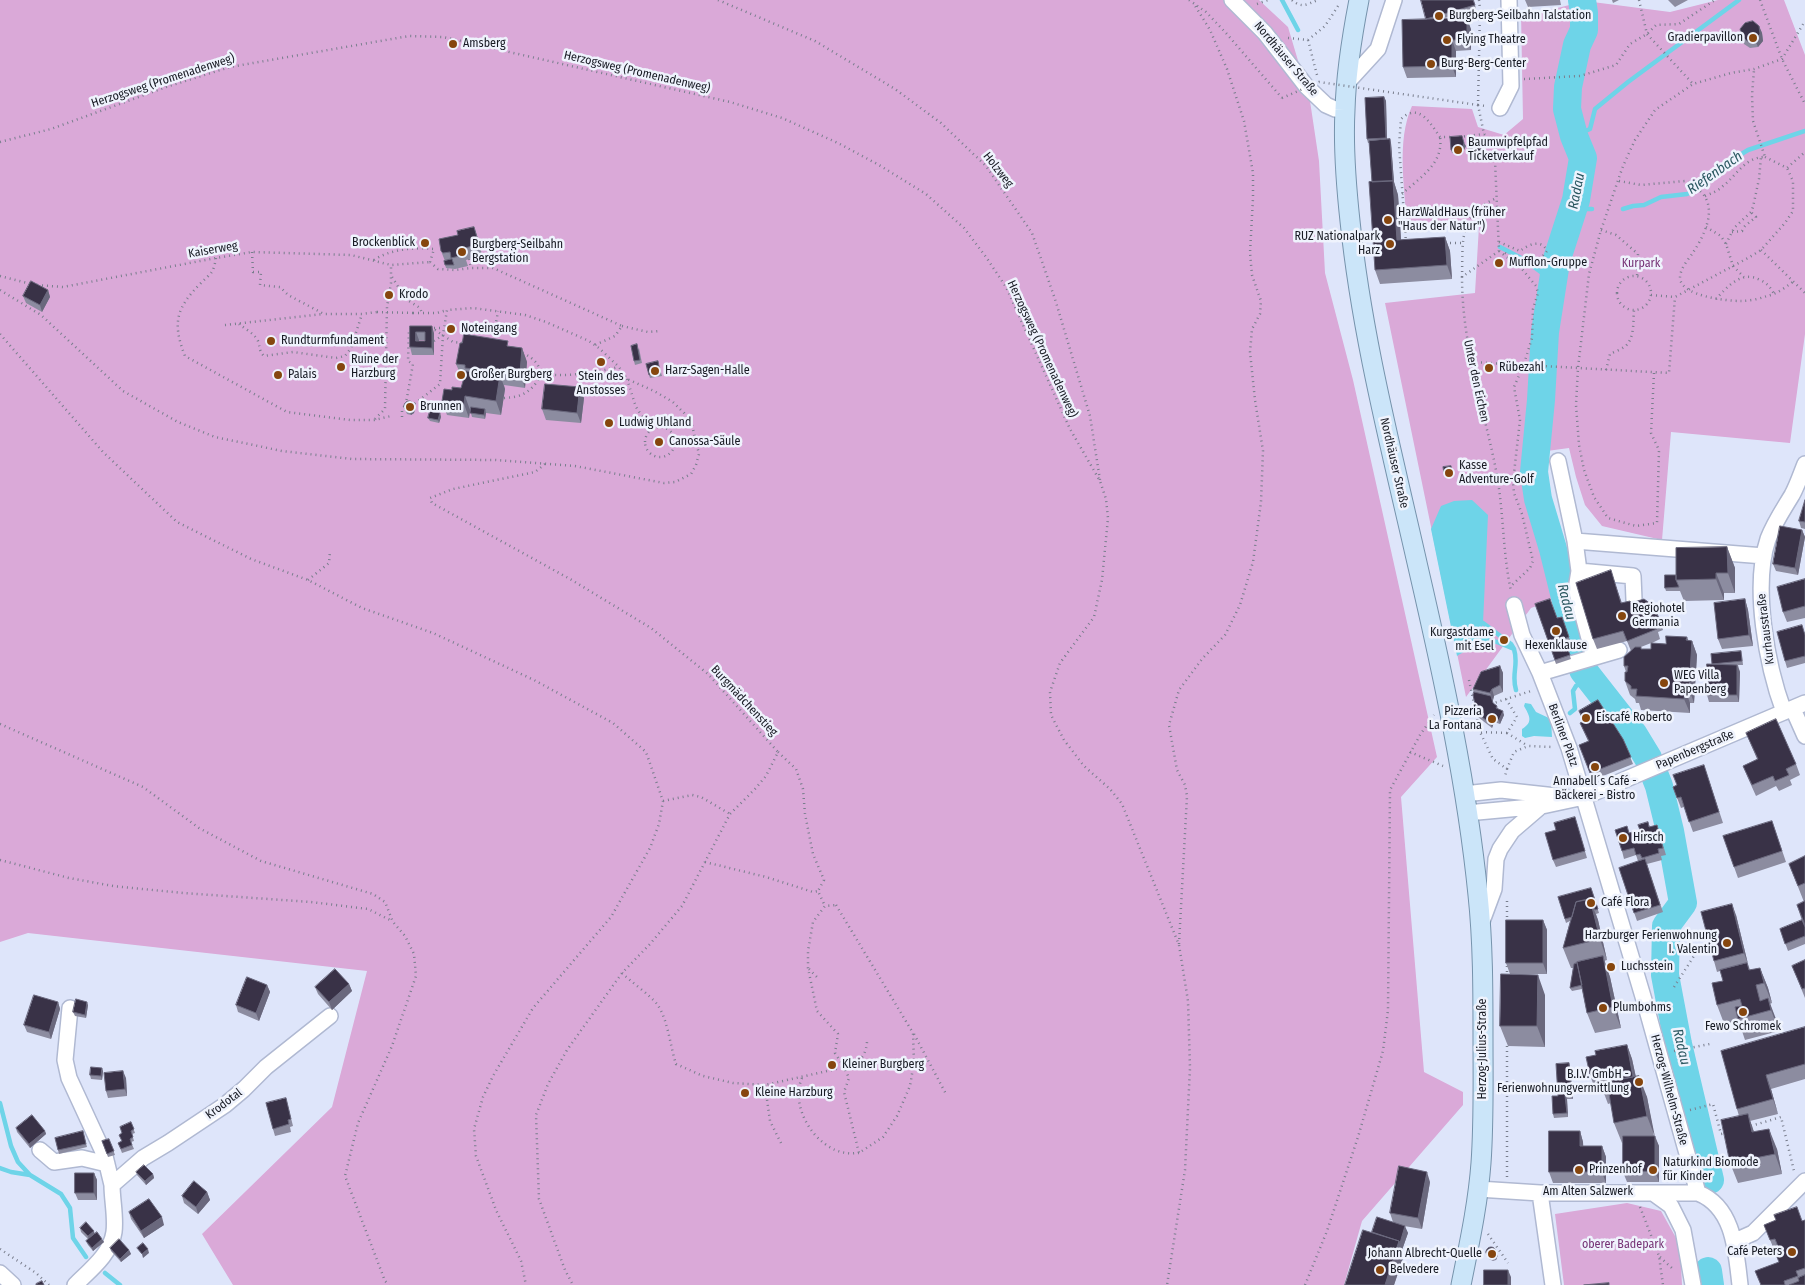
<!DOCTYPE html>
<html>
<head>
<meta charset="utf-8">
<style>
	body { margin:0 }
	canvas { display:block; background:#dee5fa }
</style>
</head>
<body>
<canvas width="1805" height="1285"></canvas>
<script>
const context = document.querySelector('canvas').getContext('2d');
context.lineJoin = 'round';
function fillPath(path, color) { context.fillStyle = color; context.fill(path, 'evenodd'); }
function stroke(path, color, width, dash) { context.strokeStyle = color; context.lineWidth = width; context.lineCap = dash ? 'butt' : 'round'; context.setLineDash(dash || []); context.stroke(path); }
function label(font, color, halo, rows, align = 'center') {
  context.font = font + ' "Fira Sans Condensed",sans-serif'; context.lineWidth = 5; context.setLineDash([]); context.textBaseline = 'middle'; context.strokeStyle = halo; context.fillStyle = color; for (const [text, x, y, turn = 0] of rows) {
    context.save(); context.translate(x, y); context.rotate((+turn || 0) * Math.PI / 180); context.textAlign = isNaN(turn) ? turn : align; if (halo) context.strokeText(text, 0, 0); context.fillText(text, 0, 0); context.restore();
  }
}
fillPath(new Path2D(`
	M0,0H1259L1288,27L1310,101L1319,161L1325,273L1353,380L1437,757L1401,797L1424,1072L1463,1092V1105L1362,1221L1344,1285H233L202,1234L332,1107L367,971L28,933L0,942Z
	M1718,0H1784L1805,55V334L1790,443L1671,432L1662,540L1602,526L1585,505L1576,477L1569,448L1547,451L1541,476L1569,594L1531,608L1466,697L1385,303L1475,293L1479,226L1407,227C1405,189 1396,141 1412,106L1472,109L1478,127L1504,135L1523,119L1521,13L1534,14L1585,1L1670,12Z
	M1627,1203L1661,1211L1680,1245L1682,1285H1564L1555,1214Z`), '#daa9d8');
fillPath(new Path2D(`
	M1472,500L1488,515L1483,623C1482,628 1482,635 1480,639C1478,645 1463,652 1457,656L1431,529L1441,506L1454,501Z
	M1525,703L1531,704L1536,712L1551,719L1552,737L1534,736L1525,738L1522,736V729C1534,722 1529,715 1524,706Z`), '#6ed4e8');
stroke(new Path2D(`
	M1282,0L1298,30
	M1574,136L1590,129L1595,109L1628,82L1739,0
	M1574,209H1592
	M1623,209L1633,206L1644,205L1661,197L1687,194L1694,191L1722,166L1748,150L1805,131
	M1500,247L1523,259L1553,281
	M1483,623L1511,644L1514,649
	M1480,639L1497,642L1514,649C1519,665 1511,674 1516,690
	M1570,713L1575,709L1573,691L1576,686L1589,678
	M0,1103L11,1146L18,1162L30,1175L61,1194L70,1208L73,1238L86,1257
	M0,1168L11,1172L30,1175
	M105,1273L120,1285`), '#6ed4e8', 4.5);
stroke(new Path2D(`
	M1582,0L1584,13V30L1577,45L1568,87L1567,109L1574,136L1583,158L1576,200L1556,262L1553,281L1545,332L1541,400L1534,472L1538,499L1553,549L1583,670L1634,735L1648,758L1659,786L1670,831L1683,903L1666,926L1665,975L1678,1044L1710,1180
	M1708,1271L1710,1285`), '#6ed4e8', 28);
const minor = new Path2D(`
	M1232,0L1265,33L1306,86L1326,105L1335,109L1345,110
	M1346,84L1378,49L1394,0
	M1500,108L1511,86L1509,0
	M1558,461L1575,541L1579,571
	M1575,541L1764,556
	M1514,605L1522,635L1540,673L1569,748L1647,1010L1698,1193C1734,1207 1736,1251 1740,1285
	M1594,657L1576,589L1579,571L1633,576L1634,600
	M1540,673L1619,650
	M1793,709L1805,736
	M1784,712C1767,666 1752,587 1768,539C1774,523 1783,510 1792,495C1797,486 1801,474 1805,464
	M1464,794L1501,790L1565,797
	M1467,813L1542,806L1584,797L1805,703
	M1481,924L1494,889L1496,859L1500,849L1512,831L1540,807
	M70,1008L65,1060L69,1078L105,1156L112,1185
	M40,1150L54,1162L82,1158L107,1164
	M1478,1189L1540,1193H1698
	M1540,1193L1553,1285
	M1653,1193L1671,1206L1683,1230L1693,1285
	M1735,1241L1753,1233L1805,1181
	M0,1273L13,1285
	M75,1285C90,1270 111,1254 114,1232C116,1217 112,1200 112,1185L143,1158L168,1143L225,1105L244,1089L266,1067L330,1016`);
const major = new Path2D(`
	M1359,0C1352,36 1346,73 1345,110C1343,147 1346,184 1350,221C1362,338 1392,452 1418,567C1443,675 1467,785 1478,895C1483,942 1483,990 1483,1038C1483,1080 1484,1121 1481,1163C1478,1204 1469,1245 1461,1285`);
stroke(minor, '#b0b9d2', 18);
stroke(major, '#7693ac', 21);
stroke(new Path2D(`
	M718,0L815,41L895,89L941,123L986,166L1032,233L1055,299L1090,416L1100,480
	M1189,0L1206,12L1226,33L1282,98
	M1292,0C1302,9 1307,4 1318,0
	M1479,0L1480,9L1478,105L1484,134L1492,142L1495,161L1499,251
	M1639,0L1647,34L1693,84
	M1760,0L1782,59L1805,104
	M1257,4L1268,0
	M1288,38L1308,40L1325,26L1340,3
	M1308,40L1317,75
	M1524,79L1580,76L1616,65L1630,44L1647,34L1656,25L1679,24L1715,0
	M1478,105L1486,106
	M1459,137L1484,134
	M0,142L51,129L169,86L230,67L409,36L443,37L730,102L782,118L838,143L879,165L926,194L964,228L986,257L1006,287L1070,429L1100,481L1106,499L1108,518L1102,580L1094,617L1060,663L1050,692L1051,715L1064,740L1084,766L1110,789L1122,804L1179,945L1188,1001L1190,1068L1185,1170L1167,1285
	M1765,157L1787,168L1805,152
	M1619,181L1641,185L1685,181C1692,182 1695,187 1700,191C1718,207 1705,234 1694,251C1689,259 1680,268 1680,278C1681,296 1726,301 1741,301C1749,301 1759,299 1767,296C1777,294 1786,287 1794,281
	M1402,194C1419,178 1444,164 1440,137
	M1705,196C1712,193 1718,191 1723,186C1737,175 1745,157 1765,157L1753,121L1752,95L1754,70
	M1706,227L1721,236L1726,244L1733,266L1744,277
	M1601,230L1616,235L1638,254L1637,277
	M1732,232L1742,231L1745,226L1756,217L1751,212
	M1499,242L1520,251C1528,245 1541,238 1547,251L1541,258
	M1406,243L1399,145L1401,119C1419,102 1430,123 1440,137H1453
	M1445,243H1464
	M1726,244L1734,228L1751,212L1753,207L1759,179L1761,157
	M1761,250L1805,293
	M1499,251L1462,277C1462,342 1482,403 1495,465C1504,507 1502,550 1511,591
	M1499,251L1522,269L1536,286L1538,293L1533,309L1532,338L1524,364L1514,387L1520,420L1513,482L1514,493L1522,514L1533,561L1530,568L1510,587
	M252,252L253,272H261L260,285L280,287L288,295L324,314H362L377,312
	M1505,253L1513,257
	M216,258C213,274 212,272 201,283C176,308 172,323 185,356L287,412L350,420H374L391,416
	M469,259L471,268
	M374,260C390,249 416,247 434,249L430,262
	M430,262L438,269L455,270L471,268H493L622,326L615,336L595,345
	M0,276L31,284
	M1617 293a17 17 0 1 1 34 0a17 17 0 1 1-34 0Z
	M392,277L406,299L420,308L422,313
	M1462,277C1463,241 1458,214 1497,198
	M37,285L63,287L216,258L252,252L351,255L391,265L430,262
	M0,290L41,315L123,391L178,422L215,437L282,451L352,459L496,460L575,466L664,483L675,482L691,474L696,465L699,454L692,425L684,413L673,402L654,391L627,379L619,367L599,348L589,341L546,322L525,315L473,308L447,310L443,335L440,384L413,405
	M1651,295L1675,297L1748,258L1761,250L1785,223L1793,211V181L1787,168
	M1716,299C1728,286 1742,270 1760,280C1767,283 1771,288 1774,294
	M413,313H437L447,310
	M239,324C245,329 254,333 258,341C260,347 259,351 264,356L293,352L336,358L345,356L351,348L362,314
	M225,325L323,314
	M622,326L648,332L659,331
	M429,328H444
	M430,331L435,330L453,342L464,343
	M0,334L103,452L177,522L251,559L308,580L362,608L433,633L534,680L613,723L646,752L663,801L659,824L650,848L611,917L533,1008L493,1076L483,1097L474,1129L476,1156L496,1210L521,1261L526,1285
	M434,341L443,335
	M493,341L498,311
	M1471,362L1669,373L1675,297
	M1606,370L1610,354C1614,352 1620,350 1624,347C1635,340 1633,321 1634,310
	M1654,373L1651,433L1659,450L1657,523L1636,526L1608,518L1594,497L1584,470L1579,445L1576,405L1578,368L1589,274L1601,230L1623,166L1635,140L1655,110L1693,84L1731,73L1754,69L1782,59L1805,21
	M540,374C569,377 591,373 619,367
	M627,379L636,407L651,430
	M504,398C522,397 529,393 540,378C541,364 534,359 523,353
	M408,403H406L413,364L408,361L409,329L413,328
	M402,417V411L405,405
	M375,419L385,409L387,307L391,283V265
	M645 442a15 15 0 1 1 30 0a15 15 0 1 1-30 0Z
	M545,464L535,472L453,489L430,498L432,503L570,579L651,628L708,674L778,752L766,776L755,789L730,814L682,906L650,944L622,973L567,1050L548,1084L536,1115L539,1199L565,1270L573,1285
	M308,580L329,563L330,551
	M1469,680L1480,732L1493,759L1507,769L1505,776
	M1491,704L1531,691
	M0,724L143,787L199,828L261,861L373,894L385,902L393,922L405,936L414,954L416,976L392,1046L358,1123L345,1176L385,1281L389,1285
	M1481,732L1507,733L1517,717L1506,699
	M1507,733L1528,746
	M778,752L796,769L803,789L805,814L813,854L824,880L818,891L825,906
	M1410,752L1443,766
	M1507,769L1514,752L1528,746L1553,747
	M663,801L692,795L701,797L730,814
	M0,860L69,878L113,886L183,893L311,902L368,909L392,921
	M705,862L766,877L813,892L818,891
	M836,905L913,1033L914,1062L910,1086L897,1116L883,1137L859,1153L844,1092L849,1078L844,1067L835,1053L838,1034L817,1011L808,968V951L813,922L825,906Z
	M1507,922V897
	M1179,944L1187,796L1185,785L1177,770L1169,725L1179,690L1202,659L1225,635L1240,605L1253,562L1261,502L1263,451L1255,400L1250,352L1252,329L1260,314L1261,301L1252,275L1250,253L1253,198V173L1244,121L1227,69L1210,30L1194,4
	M809,969L819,979
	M622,973C630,981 651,996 657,1004C668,1019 670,1046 676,1064L703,1076L733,1083L765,1085L854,1065C862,1059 866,1053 867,1042
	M1507,977V965
	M1674,987L1694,956L1701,950
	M914,1034L946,1094
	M1674,1051L1710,1044
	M802,1078C789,1107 816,1150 847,1153C851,1154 855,1153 859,1153
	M765,1085L770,1121L781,1143
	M1690,1110L1713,1104L1721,1134L1726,1133
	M1751,1126L1781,1117L1794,1171
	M1507,1177V1042
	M1640,1207L1659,1256L1663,1285
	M1488,1234L1508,1263
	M0,1249L36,1273L49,1285
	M1660,1257L1674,1270
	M1305,1285L1327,1231L1358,1137L1383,1051L1388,1010L1390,790L1420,735L1434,715`), '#797e8d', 2.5, [1, 4]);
stroke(minor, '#fff', 15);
stroke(major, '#cbe5f9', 19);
stroke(new Path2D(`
	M1282,98L1319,82L1478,105
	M377,312L413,313`), '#797e8d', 2.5, [1, 4]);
fillPath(new Path2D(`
	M1474,0L1476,9L1440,19L1471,29V50L1456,51V77L1407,78L1403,67L1427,19Z
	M1525,0H1560L1561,5L1528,7Z
	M1612,0H1619L1613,3Z
	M1668,0H1688L1675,7Z
	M1759,26L1762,33L1763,41L1758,47L1750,48L1744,44L1742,36Z
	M1384,97L1386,101L1387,139L1391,143L1394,182L1398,195L1401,240L1445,237L1450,251L1452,279L1380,284L1375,270L1372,182L1369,143H1368L1367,139Z
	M1485,144L1486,160L1471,162L1469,158Z
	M1466,146L1462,154L1452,153L1451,150Z
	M474,227L478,238L482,255L466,260L468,266L455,269L446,268L444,261H445L441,251L458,235Z
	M48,290L50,297L42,312L26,303L23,296Z
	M410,326L434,333V355H412L410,347ZM419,340H425V341H419Z
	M510,346L522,348L527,362L525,388L504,385L505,389L501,415L486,413L485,419L472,417L470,410L469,418L447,415L442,401L452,390L461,388L464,379L462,378L456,364Z
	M639,348L642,363L635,365L634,361Z
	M659,365L662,376L650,378L649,375Z
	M584,398L581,423L546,420L542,409Z
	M414,405L415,409L414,413L411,415L407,414L404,407Z
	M440,413L441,417L439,423L430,421L428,418Z
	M1451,466L1454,476L1446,478L1444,474Z
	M1805,500V529L1801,528L1799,521Z
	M1802,530L1805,537L1798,575L1776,571L1773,564Z
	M1727,547L1735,568V593H1724V600L1684,601L1680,591H1666L1665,588L1676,575Z
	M1805,579V618L1787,622L1783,612Z
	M1614,581L1622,603H1631L1659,617L1663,630L1658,632L1660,639L1652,643L1666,644L1687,637L1688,640L1692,641L1697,655L1694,703H1690V713L1641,710L1639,703H1636L1635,699L1630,695L1625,681L1626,672L1624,666L1631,651L1627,641L1597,649L1593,639ZM1651,643V649H1641V647Z
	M1745,599L1748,610L1753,646L1722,649L1718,639Z
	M1535,604L1557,618L1562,617L1570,640L1565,642L1571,659L1556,664Z
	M1805,632V663L1787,668L1785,661Z
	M1742,655L1743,665H1738L1740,672L1739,702H1709L1707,695L1712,664Z
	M1500,666L1503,673V692L1494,696L1493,700V704L1497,706L1498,709L1504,715L1500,724L1494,722L1492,728L1478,717L1473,689Z
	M1579,711L1623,739L1633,764L1593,780L1579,745L1588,741L1580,723L1583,722Z
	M1746,733L1796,764L1800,775L1790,780L1792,785L1779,791L1776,786L1756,796L1747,776L1743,766L1757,759Z
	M1704,765L1723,823L1693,832L1684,807L1681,808L1673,787L1677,785Z
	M1575,817L1587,858L1556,867L1553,860L1556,830Z
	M1772,821L1786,862L1738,878L1723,836Z
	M1648,822L1650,827L1657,825L1666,855L1661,856L1662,860L1647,864L1663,912L1637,921L1619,868L1638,861L1636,855L1624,859L1622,851L1630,833L1640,830Z
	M1805,856V944L1788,951L1780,929L1802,921L1797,905L1804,902L1789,864Z
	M1591,888L1599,913L1596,914L1598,920L1607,960L1604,961L1610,977L1621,1028L1595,1033L1587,1013L1582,989L1572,991L1570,988L1573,968H1571L1563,948L1570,921L1566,923L1558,897Z
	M1736,915L1748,964L1750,970L1760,968L1768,988L1772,1003L1770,1004L1779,1031L1745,1040L1739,1022L1725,1026L1717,1005L1723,981L1720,971L1717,972L1714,961Z
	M1543,920L1547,930V974H1510L1506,963Z
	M1805,960V998L1792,966Z
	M349,984L352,991L332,1010L318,994L315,987Z
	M267,985L270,992L259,1021L238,1012L236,1005Z
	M1545,995V1047L1508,1046L1500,1026Z
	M58,1002L60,1009L51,1039L27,1032L24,1025Z
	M88,1005L86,1018L75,1016L73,1012Z
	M1805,1027V1079L1771,1089L1778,1114L1750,1121L1754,1132L1777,1149L1782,1174L1738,1183L1730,1163L1739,1116L1737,1109Z
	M1627,1045L1632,1059L1636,1077L1647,1097L1654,1136L1659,1146V1182H1627L1623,1172V1143H1622L1614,1123L1611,1103L1608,1104L1602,1088L1595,1089L1590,1075L1596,1055Z
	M1569,1063L1570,1067L1573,1099H1567L1568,1117L1554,1118L1553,1114L1558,1096Z
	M103,1071L102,1080L91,1079L90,1075Z
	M126,1078L127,1096L108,1098L106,1091Z
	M286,1098L293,1126L290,1127L291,1132L275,1136L273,1129Z
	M131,1122L135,1133L132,1134L134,1141L131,1142L134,1149L122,1153L118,1143L122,1141Z
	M16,1128L45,1131L46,1134L30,1148L17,1132Z
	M83,1131L87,1147L59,1154L58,1150Z
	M1580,1131L1583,1142V1146H1602L1606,1157V1183H1553L1549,1172Z
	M109,1139L115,1155L108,1157L102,1141Z
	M136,1172L153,1174L154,1178L146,1185L137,1175Z
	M94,1173L97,1180V1200H78L75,1193Z
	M1430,1182L1422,1229L1404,1226L1408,1233L1402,1250L1404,1255L1394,1285H1345L1372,1232L1393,1222L1390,1213Z
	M207,1192L210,1200L198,1214L184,1203L182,1196Z
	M129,1212L164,1225L144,1238L131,1219Z
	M1805,1220V1285H1760L1779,1262V1249L1778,1246L1773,1247L1764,1225L1802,1221Z
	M80,1228L95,1234L104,1242L93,1251L88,1245L86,1241L88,1239L81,1232Z
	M110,1248L129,1250L131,1254L121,1262L111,1251Z
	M1486,1252L1498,1255L1496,1260L1493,1261L1489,1259Z`), '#8c8ca0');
fillPath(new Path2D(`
	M1467,18L1471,29V50L1467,40Z
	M1759,26L1762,33L1763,41L1758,47L1755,40Z
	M1452,40L1456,51V77L1452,66Z
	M1384,97L1386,101L1387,142L1386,138Z
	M1390,139L1391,143L1394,182L1398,195L1402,254L1397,240Z
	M1484,141L1485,144L1486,160L1485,157Z
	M1464,143L1466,146L1462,154L1461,151Z
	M1445,237L1450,251L1452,279L1447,265Z
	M48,290L50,297L42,312L40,305Z
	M432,326L434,333V355L432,348Z
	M416,332L419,340V348L416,341Z
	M522,348L527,362L525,388L520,373Z
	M497,371L500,377V375L505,389L501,415L496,401Z
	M580,387L584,398L581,423L577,413Z
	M465,396L470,410L469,418L464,404Z
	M414,405L415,409L414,413L411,415L410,412Z
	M485,409L486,413L485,419L484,415Z
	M440,413L441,417L439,423L438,420Z
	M1802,530L1805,537L1798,575L1795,568Z
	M1727,547L1735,568V593L1728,573Z
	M1716,573L1724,593V600L1716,579Z
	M1745,599L1748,610L1753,646L1749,635Z
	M1687,637L1691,650L1692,641L1697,655L1694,703L1689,689Z
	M1737,665L1740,672L1739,702L1737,695Z
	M1500,666L1503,673V692L1500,685Z
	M1492,689L1494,696L1493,700L1490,693Z
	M1685,689L1690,703V713L1684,699Z
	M1503,711L1504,715L1500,724L1499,720Z
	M1493,718L1494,722L1492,728L1491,724Z
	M1590,899L1598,920L1607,960L1600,939Z
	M1732,904L1736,915L1748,964L1744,953Z
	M1543,920L1547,930V974L1543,963Z
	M1603,956L1610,977L1621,1028L1613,1007Z
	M1760,968L1768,988L1772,1003L1764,983Z
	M1538,975L1545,995V1047L1537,1026Z
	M349,984L352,991L332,1010L329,1002Z
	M267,985L270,992L259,1021L256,1013Z
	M1768,998L1776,1019L1779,1031L1771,1010Z
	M58,1002L60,1009L51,1039L49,1032Z
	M87,1002L88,1005L86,1018L85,1015Z
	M1627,1045L1632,1059L1640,1097L1635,1083Z
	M1569,1063L1570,1067L1573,1099L1571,1095Z
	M102,1068L103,1071L102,1080L101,1076Z
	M123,1071L126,1078L127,1096L125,1089Z
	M1766,1075L1771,1089L1778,1114L1773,1099Z
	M1639,1076L1647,1097L1655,1137V1136L1659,1146V1182L1655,1171V1137L1647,1116Z
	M1565,1096L1567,1099L1568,1117L1567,1113Z
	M1748,1114L1755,1135L1752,1132Z
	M1769,1129L1777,1149L1782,1174L1775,1154Z
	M45,1131L46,1134L30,1148L29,1144Z
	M1580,1131L1583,1142L1584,1157L1580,1146Z
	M1602,1146L1606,1157V1183L1602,1172Z
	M1427,1172L1430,1182L1422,1229L1418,1218Z
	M94,1173L97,1180V1200L94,1193Z
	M153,1174L154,1178L146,1185L145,1181Z
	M207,1192L210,1200L198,1214L196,1207Z
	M162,1217L164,1225L144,1238L141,1231Z
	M1405,1226L1408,1233L1402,1250L1404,1255L1394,1285H1385L1399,1241Z
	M94,1231L95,1235L89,1240L88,1236Z
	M102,1239L104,1242L93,1251L92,1248Z
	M148,1249L149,1253L143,1258L142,1254Z
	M129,1250L131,1254L121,1262L120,1259Z
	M1497,1252L1498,1255L1496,1260L1495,1256Z
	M1508,1270L1511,1277V1285H1508Z`), '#6a687d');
const building = new Path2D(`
	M1421,0H1473L1475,5L1426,19Z
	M1467,18V40H1452V66L1403,67L1402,20Z
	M1753,21L1759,26L1760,34L1755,40L1747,41L1742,36L1740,29L1745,23Z
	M1384,97L1386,138L1367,139L1365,98Z
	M1462,136L1464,143L1461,151L1451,150L1450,137Z
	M1390,139L1393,181L1372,182L1369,141Z
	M1484,141L1485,157L1469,158L1468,142Z
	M1393,181L1397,240L1445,237L1447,265L1375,270L1369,182Z
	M474,227L479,244L462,249L464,255L451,258L450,252L443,253L441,251L439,239L458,235L457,231Z
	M452,259L454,265H445L444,261Z
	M31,281L48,290L40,305L23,296Z
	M410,326H432V348L410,347ZM416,332H425V341H416Z
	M464,334L508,341L507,346L522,348L520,373L497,371V374L500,375L496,401L465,396L464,404L442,401L444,389L452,390V387L461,388L466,371L472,372L473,369L465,368V365L456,364L460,343H462Z
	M637,344L640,360L634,361L631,346Z
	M658,361L660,372L649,375L646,364Z
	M545,384L580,387L577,413L542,409Z
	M404 406a5 5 0 1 1 10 0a5 5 0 1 1-10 0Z
	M471,407L485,409L484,415L470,413Z
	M430,411L440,413L438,420L428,418Z
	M1451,466L1452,473L1444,474L1443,467Z
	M1805,500V522L1799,521Z
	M1780,526L1802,530L1795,568L1773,564Z
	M1727,547L1728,573H1716V579L1676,580V548Z
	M1611,570L1621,603L1630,601L1631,603L1644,599L1655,607L1659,619L1654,622L1657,629L1627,641L1623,631L1593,639L1576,583Z
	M1665,575H1676V580L1679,587L1665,588Z
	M1805,579V606L1783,612L1777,587Z
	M1550,599L1557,618L1562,617L1569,637L1564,639L1570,655L1555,660L1535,604Z
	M1745,599L1749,635L1718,639L1714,603Z
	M1802,625L1805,635V656L1785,661L1777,632Z
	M1666,636L1687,637L1686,640L1692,641L1689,689H1685L1684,699L1636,696L1637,689H1631V686L1625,681V672H1627L1628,666H1624V657L1635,647H1641V649H1651V643L1666,644Z
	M1741,651L1742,661L1712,664L1711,654Z
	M1707,664L1737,665V695H1707Z
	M1500,666V685L1492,689L1490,693L1473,689L1481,672Z
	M1474,692L1491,696L1493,703L1497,706L1496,708L1503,711L1499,720L1493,718L1491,724L1477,713L1473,695Z
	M1598,700L1623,739L1631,757L1590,773L1579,745L1589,741L1580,723L1584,721L1579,711Z
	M1776,719L1796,764L1786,769L1789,775L1775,781L1773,776L1752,785L1743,766L1758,759L1746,733Z
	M1704,765L1719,812L1689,822L1681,797L1677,798L1673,787L1677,785L1673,775Z
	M1575,817L1585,851L1553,860L1545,833L1556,830L1554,823Z
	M1772,821L1782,851L1734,867L1723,836Z
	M1648,822L1649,827L1657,825L1663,848L1658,849L1659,853L1642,858L1640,854L1636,855L1634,848L1622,851L1615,830L1627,826L1629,833L1640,830L1638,825Z
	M1805,856V883L1798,886L1789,864Z
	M1645,859L1660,905L1634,913L1619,868Z
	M1591,888L1598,909L1595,910L1590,899L1576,902L1572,917L1565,919L1558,897Z
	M1590,899L1600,939L1563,948L1576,902Z
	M1805,901V925L1797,905Z
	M1732,904L1744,953L1714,961L1701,912Z
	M1506,920H1543V963H1506Z
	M1802,920L1805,927V936L1785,944L1780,929Z
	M1603,956L1613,1007L1587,1013L1577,962Z
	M1805,960V988L1802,989L1792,966Z
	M1577,963L1582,985L1570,988L1574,964Z
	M1747,963L1749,970L1760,968L1764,983L1756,985L1760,1001L1768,998L1771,1010L1738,1019L1735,1007L1742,1006L1740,999L1717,1005L1712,983L1723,981L1720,970Z
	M335,969L349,984L329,1002L315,987Z
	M1501,974L1538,975L1537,1026H1500Z
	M247,977L267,985L256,1013L236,1005Z
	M34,995L58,1002L49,1032L24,1025Z
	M76,999L87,1002L85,1015L73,1012Z
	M1805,1027V1064L1766,1075L1773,1099L1737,1109L1721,1051Z
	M1627,1045L1633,1077L1607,1082L1608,1089L1603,1090L1599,1073L1590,1075L1586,1057L1596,1055L1595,1051Z
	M1569,1063L1571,1095L1565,1096L1567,1113L1553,1114L1552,1096H1558L1556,1064Z
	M91,1067L102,1068L101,1076L90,1075Z
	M123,1071L125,1089L106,1091L104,1073Z
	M1639,1076L1647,1116L1614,1123L1607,1082Z
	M286,1098L291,1119L288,1120L289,1124L273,1129L266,1103Z
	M1748,1114L1752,1132L1769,1129L1775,1154L1730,1163L1721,1120Z
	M32,1115L45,1131L29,1144L16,1128Z
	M131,1122L134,1129L131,1131L133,1137L130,1139L132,1145L121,1149L118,1143L122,1141L119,1135L122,1133L120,1127Z
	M83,1131L86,1144L58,1150L55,1138Z
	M1549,1131H1580V1146H1602V1172H1549Z
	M1623,1136H1655V1171L1623,1172Z
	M109,1139L114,1151L107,1154L102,1141Z
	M144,1165L153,1174L145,1181L136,1172Z
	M1399,1166L1427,1172L1418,1218L1390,1213Z
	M75,1173H94V1193H75Z
	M194,1181L207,1192L196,1207L182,1196Z
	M149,1199L162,1217L141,1231L129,1212Z
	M1797,1207L1802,1221L1805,1220V1268L1796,1271L1798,1276L1784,1281L1785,1285H1761L1755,1271L1779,1262L1774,1250L1779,1249L1775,1239L1770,1240L1764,1225L1776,1220L1774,1215Z
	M1377,1217L1405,1226L1400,1243L1399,1241L1372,1232Z
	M86,1222L94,1231L88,1236L80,1228Z
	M1363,1230L1399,1241L1385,1285H1345Z
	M97,1232L102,1239L92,1248L86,1241Z
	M119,1239L129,1250L120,1259L110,1248Z
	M143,1243L148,1249L142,1254L137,1248Z
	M1486 1252a5 5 0 1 1 10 0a5 5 0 1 1-10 0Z
	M1484,1270H1508V1285H1484Z
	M1805,1275V1285H1789L1799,1281L1798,1278Z
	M42,1281L44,1285H36V1284Z
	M1609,1283V1285H1584Z`);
fillPath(building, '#393247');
stroke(building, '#6a687d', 1);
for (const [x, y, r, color] of [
	[1439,16,5,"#86460e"],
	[1753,38,5,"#86460e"],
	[1447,40,5,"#86460e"],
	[453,44,5,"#86460e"],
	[1431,64,5,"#86460e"],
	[1458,150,5,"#86460e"],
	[1388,220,5,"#86460e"],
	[425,243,5,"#86460e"],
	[1390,244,5,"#86460e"],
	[462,252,5,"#86460e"],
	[1499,263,5,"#86460e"],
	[389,295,5,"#86460e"],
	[451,329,5,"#86460e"],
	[271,341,5,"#86460e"],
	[601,362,5,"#86460e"],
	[341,367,5,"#86460e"],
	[1489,368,5,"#86460e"],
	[655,371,5,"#86460e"],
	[278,375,5,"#86460e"],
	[461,375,5,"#86460e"],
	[410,407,5,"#86460e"],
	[609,423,5,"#86460e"],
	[659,442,5,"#86460e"],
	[1449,473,5,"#86460e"],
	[1622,616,5,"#86460e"],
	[1556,631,5,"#86460e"],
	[1504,640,5,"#86460e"],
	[1664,683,5,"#86460e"],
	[1586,718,5,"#86460e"],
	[1492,719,5,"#86460e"],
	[1595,767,5,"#86460e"],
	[1623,838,5,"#86460e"],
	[1591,903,5,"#86460e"],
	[1727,943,5,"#86460e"],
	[1611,967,5,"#86460e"],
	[1603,1008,5,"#86460e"],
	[1743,1012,5,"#86460e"],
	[832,1065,5,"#86460e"],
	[1639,1082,5,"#86460e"],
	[745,1093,5,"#86460e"],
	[1579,1170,5,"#86460e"],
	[1653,1170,5,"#86460e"],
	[1792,1252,5,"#86460e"],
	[1492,1254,5,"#86460e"],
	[1380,1270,5,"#86460e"]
]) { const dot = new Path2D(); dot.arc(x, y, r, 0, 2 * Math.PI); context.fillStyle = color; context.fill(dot); stroke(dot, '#eff3fd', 2); }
label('12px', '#171a23', '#eff3fd', [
	["Burgberg-Seilbahn Talstation",1449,16],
	["Gradierpavillon",1743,38,"right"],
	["Flying Theatre",1457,40],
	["Amsberg",463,44],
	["Burg-Berg-Center",1441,64],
	["Baumwipfelpfad",1468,143],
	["Ticketverkauf",1468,157],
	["HarzWaldHaus (früher",1398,213],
	["\"Haus der Natur\")",1398,227],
	["RUZ Nationalpark",1380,237,"right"],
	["Harz",1380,251,"right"],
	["Brockenblick",415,243,"right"],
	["Burgberg-Seilbahn",472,245],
	["Bergstation",472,259],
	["Mufflon-Gruppe",1509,263],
	["Krodo",399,295],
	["Noteingang",461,329],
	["Rundturmfundament",281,341],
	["Ruine der",351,360],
	["Harzburg",351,374],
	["Rübezahl",1499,368],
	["Harz-Sagen-Halle",665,371],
	["Palais",288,375],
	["Großer Burgberg",471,375],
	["Stein des",601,377,"center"],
	["Anstosses",601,391,"center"],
	["Brunnen",420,407],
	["Ludwig Uhland",619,423],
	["Canossa-Säule",669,442],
	["Kasse",1459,466],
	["Adventure-Golf",1459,480],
	["Regiohotel",1632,609],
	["Germania",1632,623],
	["Kurgastdame",1494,633,"right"],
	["mit Esel",1494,647,"right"],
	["Hexenklause",1556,646,"center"],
	["WEG Villa",1674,676],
	["Papenberg",1674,690],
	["Pizzeria",1482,712,"right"],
	["La Fontana",1482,726,"right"],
	["Eiscafé Roberto",1596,718],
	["Annabell´s Café -",1595,782,"center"],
	["Bäckerei - Bistro",1595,796,"center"],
	["Hirsch",1633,838],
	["Café Flora",1601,903],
	["Harzburger Ferienwohnung",1717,936,"right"],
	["I. Valentin",1717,950,"right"],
	["Luchsstein",1621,967],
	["Plumbohms",1613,1008],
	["Fewo Schromek",1743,1027,"center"],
	["Kleiner Burgberg",842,1065],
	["B.I.V. GmbH -",1629,1075,"right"],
	["Ferienwohnungvermittlung",1629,1089,"right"],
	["Kleine Harzburg",755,1093],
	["Naturkind Biomode",1663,1163],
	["für Kinder",1663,1177],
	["Prinzenhof",1589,1170],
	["Café Peters",1782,1252,"right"],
	["Johann Albrecht-Quelle",1482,1254,"right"],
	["Belvedere",1390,1270]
], 'left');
label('12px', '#171a23', '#eff3fd', [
	["Nordhäuser Straße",1286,59,50],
	["Herzogsweg (Promenadenweg)",637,72,13],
	["Herzogsweg (Promenadenweg)",163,81,-18],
	["Holzweg",998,170,52],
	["Kaiserweg",213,250,-10],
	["Herzogsweg (Promenadenweg)",1042,349,65],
	["Unter den Eichen",1476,381,78],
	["Nordhäuser Straße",1394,463,77],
	["Kurhausstraße",1766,629,-97],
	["Burgmädchenstieg",744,701,47],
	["Berliner Platz",1563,735,70],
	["Papenbergstraße",1695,750,-23],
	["Herzog-Julius-Straße",1483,1049,-90],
	["Herzog-Wilhelm-Straße",1669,1090,75],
	["Krodotal",224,1104,-37],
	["Am Alten Salzwerk",1588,1192]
]);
label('12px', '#763275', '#eff3fd', [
	["Kurpark",1641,264],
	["oberer Badepark",1623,1245]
]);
label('italic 14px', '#2a5760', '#eff3fd', [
	["Riefenbach",1715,173,-35],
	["Radau",1577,191,-79],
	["Radau",1566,602,76],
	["Radau",1681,1047,77]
]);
</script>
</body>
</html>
